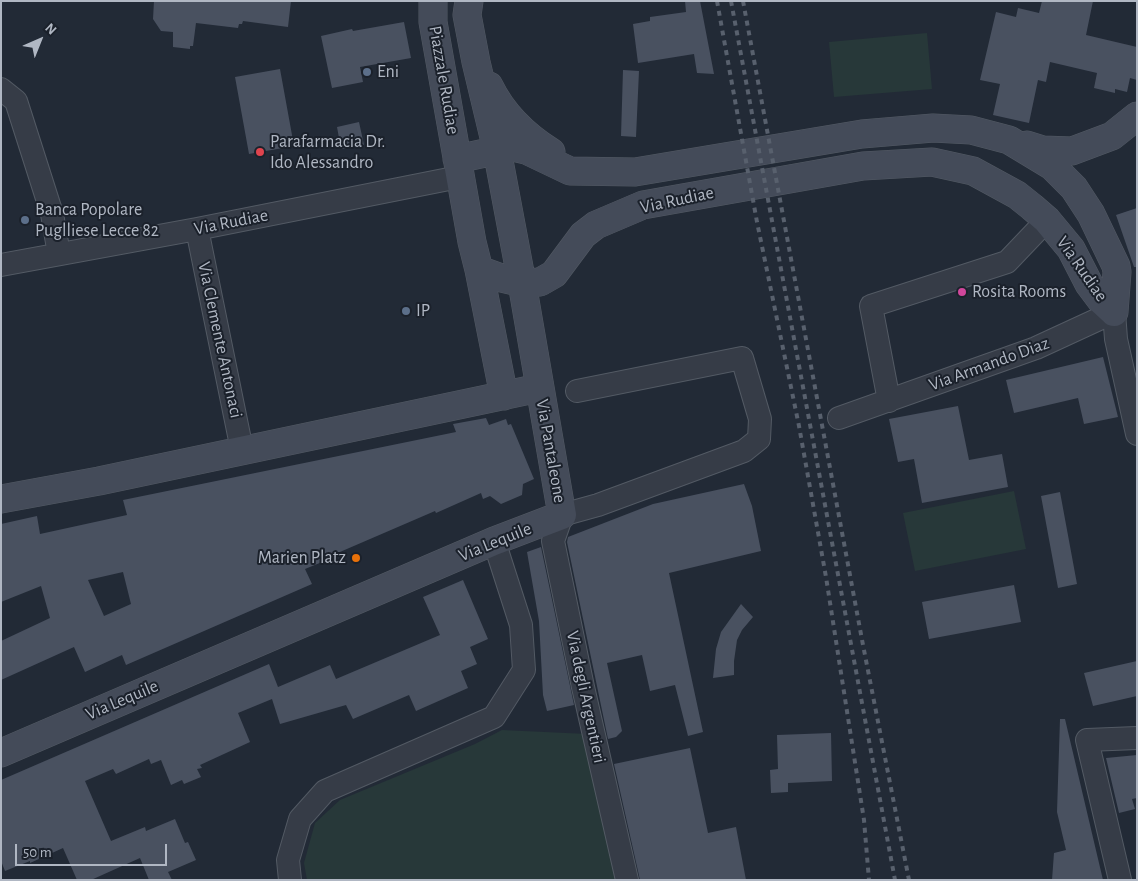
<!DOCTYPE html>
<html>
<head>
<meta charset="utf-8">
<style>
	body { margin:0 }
	#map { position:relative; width:1138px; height:881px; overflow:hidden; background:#222a36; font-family:"Alegreya Sans",sans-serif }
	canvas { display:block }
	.frame { position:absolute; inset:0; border:2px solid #b0b7c3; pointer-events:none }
	.north { position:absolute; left:15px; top:15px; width:50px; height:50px; -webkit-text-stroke:4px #1b212b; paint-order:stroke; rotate:44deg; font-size:14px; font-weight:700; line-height:20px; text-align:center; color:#b0b7c3 }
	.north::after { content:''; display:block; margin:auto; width:18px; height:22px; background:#b0b7c3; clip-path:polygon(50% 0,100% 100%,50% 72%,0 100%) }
	.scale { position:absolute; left:15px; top:844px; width:152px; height:22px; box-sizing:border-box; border:2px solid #b0b7c3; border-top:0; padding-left:6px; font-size:15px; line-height:18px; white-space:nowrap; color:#b0b7c3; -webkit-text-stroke:4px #1b212b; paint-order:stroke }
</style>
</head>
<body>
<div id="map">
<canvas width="1138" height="881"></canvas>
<div class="frame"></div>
<div class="north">N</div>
<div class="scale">50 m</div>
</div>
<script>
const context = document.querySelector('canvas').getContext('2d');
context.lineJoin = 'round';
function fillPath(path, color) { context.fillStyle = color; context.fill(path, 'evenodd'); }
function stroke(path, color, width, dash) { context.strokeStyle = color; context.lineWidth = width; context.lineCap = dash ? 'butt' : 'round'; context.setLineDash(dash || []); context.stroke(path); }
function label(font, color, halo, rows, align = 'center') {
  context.font = font + ' "Alegreya Sans",sans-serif'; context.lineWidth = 4; context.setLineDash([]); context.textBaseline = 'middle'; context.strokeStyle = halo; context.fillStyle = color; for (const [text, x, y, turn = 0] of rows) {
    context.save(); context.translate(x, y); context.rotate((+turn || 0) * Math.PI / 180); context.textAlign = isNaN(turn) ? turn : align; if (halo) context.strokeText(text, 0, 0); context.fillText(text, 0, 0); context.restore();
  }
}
fillPath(new Path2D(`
	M927,33L932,89L834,97L829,42Z
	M1014,491L1026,549L915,571L903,513Z
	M502,730L587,734L616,880H307L304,863L315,823L340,800L475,744Z`), '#273839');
fillPath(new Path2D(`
	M154,1H291L288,27L243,21L242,24H239L238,28L196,23L193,46H190V49L173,47V32L161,31L153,19Z
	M685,1H700L714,74L697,73L694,54L638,63L633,24L650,21V17L686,12Z
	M1042,1H1093L1086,35L1137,47V80L1130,78L1127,92L1115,89V93L1094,88L1097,73L1050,62L1046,82L1038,80L1029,123L993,115L1000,84L980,80L996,12L1016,17L1018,8L1039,13Z
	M404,22L411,58L360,67L363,82L332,88L321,36L352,29L353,31Z
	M280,69L294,146L249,154L235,77Z
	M623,70L639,71L636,137L621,136Z
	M359,122L364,145L341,149L337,127Z
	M1137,208V267H1134L1116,215Z
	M1103,357L1118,417L1084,424L1078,398L1014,413L1006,380Z
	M958,406L969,460L1002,454L1008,487L922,503L914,459L898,462L889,419Z
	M486,418L489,425L506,419L508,425L511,424L534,479L523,484L522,495L501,504L490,496L483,499L481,493L436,513L435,511L326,558L327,560L305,569L312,584L126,665L122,655L85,672L74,647L1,680V641L50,618L41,586L1,602V524L37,516L40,534L127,515L123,500L456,432L453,424ZM123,572L131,604L104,616L88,580Z
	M744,484L752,506L761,551L669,573L703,732L688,736L675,685L650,691L642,655L607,663L622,731L616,737L608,739L567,542L568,537L653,504Z
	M1060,492L1077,584L1058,588L1041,496Z
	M541,547L574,705L547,711L543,695L539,621L527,552Z
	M463,580L488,639L470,647L477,664L461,671L468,688L416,711L409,695L353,719L346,705L280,724L272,699L238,713L250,742L200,765L202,768L197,769L201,777L184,784L182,780L171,785L161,760L151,764L149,759L116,774L113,769L85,781L111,841L145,827L146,831L175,819L185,843L188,842L196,860L168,872L172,880H149L140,858L91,880H77L63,848L30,863V861L5,871L1,861V780L269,664L278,687L330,665L336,679L440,635L423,597Z
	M1014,585L1021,622L929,639L922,602Z
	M741,604L753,617L742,630L737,640L734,661V675L713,678L716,649L721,632Z
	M1137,661V696L1093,706L1084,673Z
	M1060,719H1065L1103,880H1052L1054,853L1066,850L1057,812Z
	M831,733L832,781L788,783V792L771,793L770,770L778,769L777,735Z
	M690,748L708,833L736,827L746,880H640L614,764Z
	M1137,755V798L1132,799L1135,809L1119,813L1106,758Z`), '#495160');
const minor = new Path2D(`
	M1,89L16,101L52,214L59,254
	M197,229L242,450
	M1,265L197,229L459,177
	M577,391L742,358L760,419L759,439L744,451L598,505L562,515L553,541L583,687L627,880
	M889,401L871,306L1007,262L1047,220
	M839,418L1036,348L1114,312L1116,339L1137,434
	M290,880L288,860L300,819L325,791L494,717L524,670L521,625L494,541
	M1120,880L1087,740L1137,738`);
const secondary = new Path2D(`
	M433,1V22L472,242L479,270L504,396
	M489,86C503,115 524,135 551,152
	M1027,145L1043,150L1072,151L1112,136L1137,116
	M457,159L513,147L526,150L570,171L635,172L862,134L933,128L971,130L1009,140L1052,166L1074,188L1091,214L1116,266L1117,272L1114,312
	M479,270L501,278L522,283L540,282L554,274L583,235L596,225L643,205L863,166L932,162L973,171L1017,195L1032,207L1047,220L1071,249L1089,284L1101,300L1114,312
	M1,499L99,481L539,388
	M1,753L494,541L562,515L522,283L497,150L476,62L467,15L469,1`);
stroke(minor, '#535a64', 24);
stroke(secondary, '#535a64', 29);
stroke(minor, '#363c47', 22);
stroke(secondary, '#444b59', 28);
stroke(new Path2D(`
	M717,1L757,222L799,426L826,577L864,820L869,880
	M731,1L895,880
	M743,1L863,645L909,880`), '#58606d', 4, [5, 5]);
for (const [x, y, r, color] of [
	[367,72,5,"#5c6f8a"],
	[260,152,5,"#e0444e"],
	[25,220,5,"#5c6f8a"],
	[962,292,5,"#d1479c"],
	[406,311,5,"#5c6f8a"],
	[356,558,5,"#e8710a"]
]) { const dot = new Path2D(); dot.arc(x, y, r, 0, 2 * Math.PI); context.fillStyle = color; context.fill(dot); stroke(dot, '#1b212b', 2); }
label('18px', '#b0b7c3', '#1b212b', [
	["Eni",377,72],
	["Parafarmacia Dr.",270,142],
	["Ido Alessandro",270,163],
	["Banca Popolare",35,210],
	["Puglliese Lecce 82",35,231],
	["Rosita Rooms",972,292],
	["IP",416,311],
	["Marien Platz",346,558,"right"]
], 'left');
label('18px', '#b0b7c3', '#1b212b', [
	["Piazzale Rudiae",444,80,80],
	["Via Rudiae",677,200,-12],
	["Via Rudiae",231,222,-11],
	["Via Rudiae",1082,269,55],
	["Via Clemente Antonaci",220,340,78],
	["Via Armando Diaz",989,364,-20],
	["Via Pantaleone",551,451,80],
	["Via Lequile",495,542,-22],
	["Via degli Argentieri",586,697,78],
	["Via Lequile",122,700,-23]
]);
</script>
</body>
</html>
